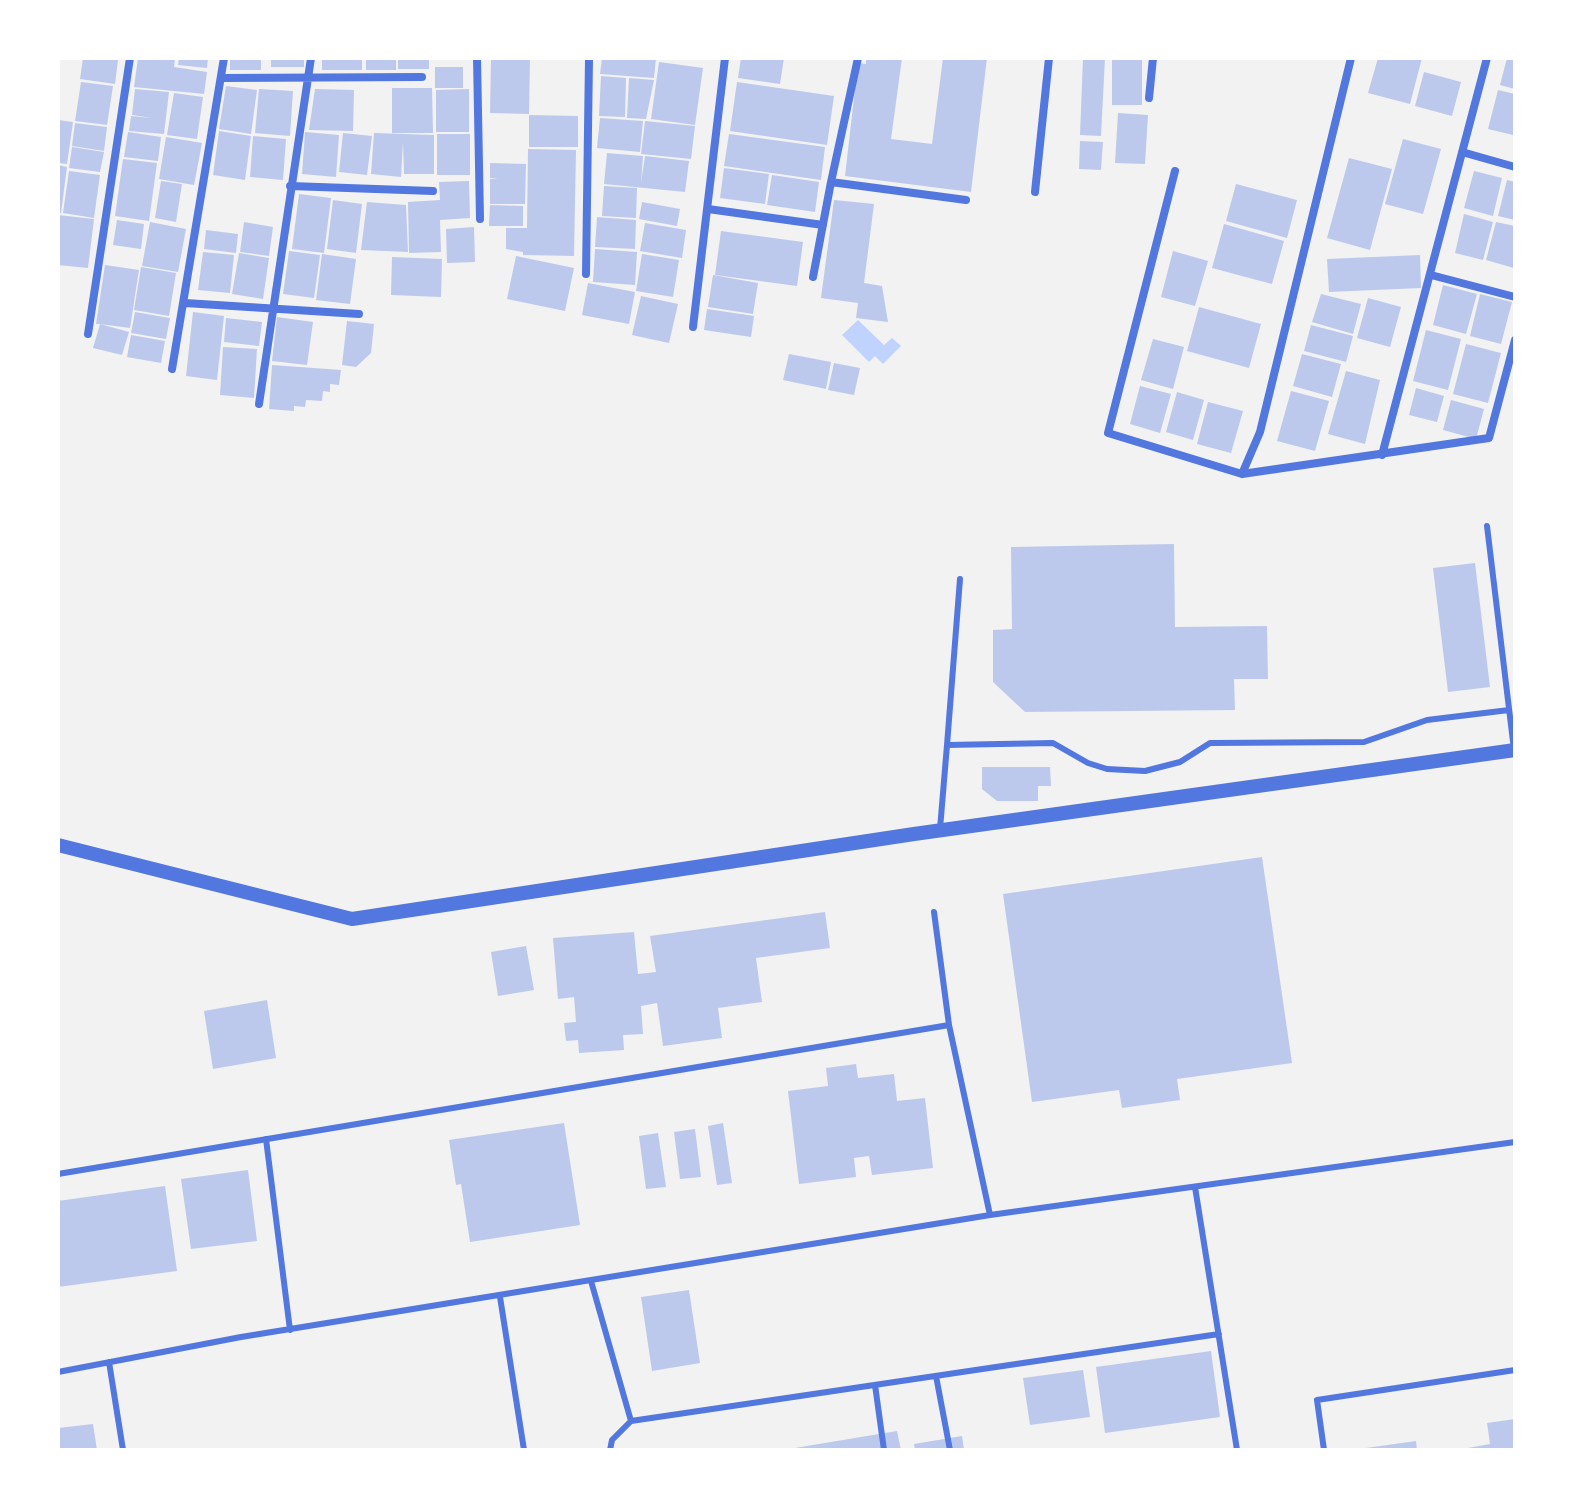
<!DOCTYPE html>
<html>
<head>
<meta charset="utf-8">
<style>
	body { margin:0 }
	#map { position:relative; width:1573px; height:1508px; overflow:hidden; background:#f2f2f2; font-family:"Open Sans",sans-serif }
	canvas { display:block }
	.frame { position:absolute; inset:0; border:60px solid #fff; pointer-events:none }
</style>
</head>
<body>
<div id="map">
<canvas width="1573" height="1508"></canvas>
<div class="frame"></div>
</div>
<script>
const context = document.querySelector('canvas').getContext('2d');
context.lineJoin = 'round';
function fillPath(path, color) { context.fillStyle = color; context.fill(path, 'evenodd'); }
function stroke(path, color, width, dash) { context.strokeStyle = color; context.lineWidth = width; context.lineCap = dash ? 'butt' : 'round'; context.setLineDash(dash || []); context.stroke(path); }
fillPath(new Path2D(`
	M858,320L884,345L892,338L901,346L883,364L875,356L869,362L842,335Z`), '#bfd3fe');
fillPath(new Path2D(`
	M83,58L118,60L115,84L80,79Z
	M138,58H175L174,67L207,72L204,94L134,87Z
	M179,58H208L207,68L178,65Z
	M230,58H261V70H230Z
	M271,58H304V67H271Z
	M322,58H362V70H322Z
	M366,58H396V70H366Z
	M398,58H429V69H398Z
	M491,58H530L529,114L490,113Z
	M602,58H656L654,78L600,74Z
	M741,58H784L780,84L738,78Z
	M866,58H902L891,139L932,144L943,58H987L971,192L845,176L858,63L866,64Z
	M1083,58H1105L1101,136L1080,135Z
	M1112,58H1142V105H1112Z
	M1378,58H1422L1410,104L1368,93Z
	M1507,58H1515V89L1500,85Z
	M659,62L703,68L695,125L651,119Z
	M435,67H463V88H435Z
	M1424,72L1461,82L1452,116L1415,106Z
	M601,76L626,78L625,117L599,116Z
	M629,78L654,80L646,119L627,118Z
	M81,82L113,86L107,125L75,121Z
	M737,82L834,96L827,145L730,131Z
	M226,86L257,90L251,134L219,129Z
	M392,88H432L433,133H392Z
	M135,89L169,92L164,134L129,131L131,116L152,118L132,115Z
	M259,89L293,91L290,136L255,133Z
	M315,89L354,90L353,131L309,130Z
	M469,89V132H436V90Z
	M1498,90L1515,94L1513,135L1488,129Z
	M174,93L203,97L197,139L167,135Z
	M1118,113L1148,115L1145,164L1115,163Z
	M529,115L578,116V147H529Z
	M600,118L643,121L640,152L597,148Z
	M58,120L73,122L67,164L58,163Z
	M645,121L695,126L691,159L641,154Z
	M75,123L107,127L104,151L72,146Z
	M219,131L251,136L245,180L213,175Z
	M128,132L161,137L158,161L124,157Z
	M305,132L339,135L336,177L302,174Z
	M343,133L372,136L367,175L339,172Z
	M374,133L434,135V174H404L403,142L401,177L371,174Z
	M437,134H470V175H437Z
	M729,134L825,147L821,180L724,166Z
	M253,136L286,139L283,180L250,177Z
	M166,137L202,143L194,185L159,179Z
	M1403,139L1441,149L1423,214L1385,204Z
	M1080,141L1103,142L1101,170L1079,169Z
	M72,147L104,152L100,172L69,168Z
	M528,149L576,150L574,256L523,255V252L506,249V228H527Z
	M607,153L643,156L641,183L645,156L689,161L685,192L604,184Z
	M1349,158L1392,169L1370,250L1327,238Z
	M123,159L157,163L149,221L115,216Z
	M490,163L526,164L525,204H490V179L498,178H490Z
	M58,165L67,167L61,213H58Z
	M724,168L769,174L765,204L720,198Z
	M69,171L100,175L94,218L63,213Z
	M1474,171L1502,178L1493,216L1464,208Z
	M772,175L819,182L815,212L767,205Z
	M1507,180L1515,182V220L1498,216Z
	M161,181L182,184L176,222L155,218Z
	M469,181L470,218L440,220L441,252L409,253L408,202L440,200L439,182Z
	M1236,184L1297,200L1287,238L1226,221Z
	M604,186L637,188L636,218L602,216Z
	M299,194L331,198L324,253L292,249Z
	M333,200L362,204L356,253L327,249Z
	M834,200L874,204L864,283L882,286L888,322L856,318L858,303L821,298Z
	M367,202L406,205L408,252L361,250Z
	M642,202L680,209L677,226L639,219Z
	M490,205L523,206V226H489Z
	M1464,214L1493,222L1483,260L1455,253Z
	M58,215L94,219L88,268L58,265Z
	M597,217L636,220L635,249L595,247Z
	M117,220L144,224L141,249L113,245Z
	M150,222L186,229L178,272L142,266Z
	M244,222L273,227L269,256L240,252Z
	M1496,222L1515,226L1514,268L1486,260Z
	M645,223L686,230L682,258L640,251Z
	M1224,224L1284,241L1272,284L1212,268Z
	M474,227L475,262L447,263L446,229Z
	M206,230L238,234L236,253L204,249Z
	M721,231L803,242L797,286L715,275Z
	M595,249L637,252L635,285L593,282Z
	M289,251L320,255L314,298L283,294Z
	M1173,251L1208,261L1195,306L1161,297Z
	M203,252L234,255L230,293L198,290Z
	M239,253L269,258L263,299L232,294Z
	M322,254L356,259L350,304L316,300Z
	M642,254L679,260L673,297L636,291Z
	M1420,255L1421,288L1329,292L1327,259Z
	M516,256L574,268L565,311L507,299Z
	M392,257L442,259L441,297L391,295Z
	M105,265L139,270L130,328L100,324L129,332L122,355L93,348L100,324H96Z
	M141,267L176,273L169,316L134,310Z
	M713,275L758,283L753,314L708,307Z
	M588,283L635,292L629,324L582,315Z
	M1443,285L1477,294L1466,334L1433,325Z
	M1321,294L1361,304L1353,334L1312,322Z
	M1480,294L1512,302L1501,344L1470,336Z
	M641,296L678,304L669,343L632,335Z
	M1368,298L1401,307L1390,347L1357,338Z
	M1199,307L1261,324L1249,368L1187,351Z
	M707,309L754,316L751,337L704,330Z
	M135,312L170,318L166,339L131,333Z
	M193,312L224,316L217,380L186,376Z
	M277,317L313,322L307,365L272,361Z
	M226,318L262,322L259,346L224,342Z
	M347,321L374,324L371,353L356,367L342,365Z
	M1311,325L1353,336L1346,362L1304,351Z
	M1426,330L1461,339L1448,390L1413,381Z
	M131,335L165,341L161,363L127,357Z
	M1153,339L1184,347L1173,389L1141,380Z
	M1466,344L1501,353L1488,403L1453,394Z
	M223,347L257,349L254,398L220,395Z
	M789,354L831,362L826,389L783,380Z
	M1302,354L1341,364L1332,397L1293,386Z
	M834,363L860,368L854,395L828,390Z
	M272,365L341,370L339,385L330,384V392L323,391L322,401L306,400L305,407L294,406V411L269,409Z
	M1346,371L1380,380L1365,444L1328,434Z
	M1140,386L1171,394L1160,433L1130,424Z
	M1416,388L1444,396L1437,422L1409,415Z
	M1291,391L1329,401L1315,451L1277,441Z
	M1177,392L1204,400L1193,440L1166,432Z
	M1451,400L1484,409L1476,439L1443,430Z
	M1208,402L1243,411L1231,453L1197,444Z
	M1174,544L1175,627L1267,626L1268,679H1234L1235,710L1025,712L993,682V630L1012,629L1011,547Z
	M1475,563L1490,687L1448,692L1433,568Z
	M982,767H1050L1051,786H1038V801H997L982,789Z
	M1262,857L1292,1063L1177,1079L1180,1100L1122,1108L1119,1090L1032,1102L1003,894Z
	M825,912L830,948L756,958L762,1002L718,1008L722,1038L663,1046L657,1003L641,1006L643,1034L623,1035L624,1050L579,1053L578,1040L566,1041L564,1023L576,1022L574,997L558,999L553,938L634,932L638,974L656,972L650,936Z
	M526,946L534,990L498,996L491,952Z
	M267,1000L276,1058L213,1069L204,1011Z
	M856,1064L858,1078L894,1074L897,1101L925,1098L933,1168L872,1175L869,1156L854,1158L856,1177L799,1184L788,1091L828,1086L826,1068Z
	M564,1123L580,1225L470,1242L461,1184L456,1185L449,1140Z
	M723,1123L732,1183L717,1185L708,1126Z
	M695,1129L701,1177L680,1179L674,1132Z
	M658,1133L666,1187L646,1189L639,1136Z
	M248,1170L257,1241L191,1249L181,1179Z
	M165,1186L177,1271L58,1287V1201Z
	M689,1290L700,1363L652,1371L641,1297Z
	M1211,1351L1220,1417L1105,1433L1096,1367Z
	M1083,1370L1090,1417L1030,1425L1023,1378Z
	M1515,1419V1450H1457L1490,1444L1487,1423Z
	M93,1424L97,1450H58V1428Z
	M897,1431L901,1450H795V1448Z
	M962,1436L964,1450H915L914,1444Z
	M1416,1441L1417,1450H1366V1448Z`), '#bdc9ec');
stroke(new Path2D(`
	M1487,526L1514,750
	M960,579L947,745L1053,743L1088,763L1107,769L1145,771L1180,762L1210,743L1364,742L1427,720L1509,710
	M940,829L947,745
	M934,912L949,1025
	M266,1139L290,1330
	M58,1174L949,1025L990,1215
	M1195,1187L1237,1450
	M591,1281L631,1421
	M500,1297L524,1450
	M109,1362L123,1450
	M58,1372L241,1337L990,1215L1515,1142
	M936,1376L950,1450
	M875,1385L884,1450
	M610,1450L612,1440L631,1421L1219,1334
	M1324,1450L1317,1400L1515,1370`), '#5277de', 6);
stroke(new Path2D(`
	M477,58L480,219
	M858,58L831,182L966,200
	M222,78L422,77
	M1149,98L1153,58
	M1462,152L1515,167
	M1175,171L1108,433L1242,474L1489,438L1515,340
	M290,186L433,191
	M1035,192L1049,58
	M708,209L823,225
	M586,274L589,58
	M1431,275L1515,297
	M813,277L831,182
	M185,303L359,314
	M693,327L725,58
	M88,334L130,58
	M172,369L224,58
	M259,404L311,58
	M1382,455L1487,58
	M1242,474L1260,432L1351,58`), '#5277de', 8);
stroke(new Path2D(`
	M58,845L352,919L914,834L1515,750`), '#5277de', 14);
</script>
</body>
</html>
